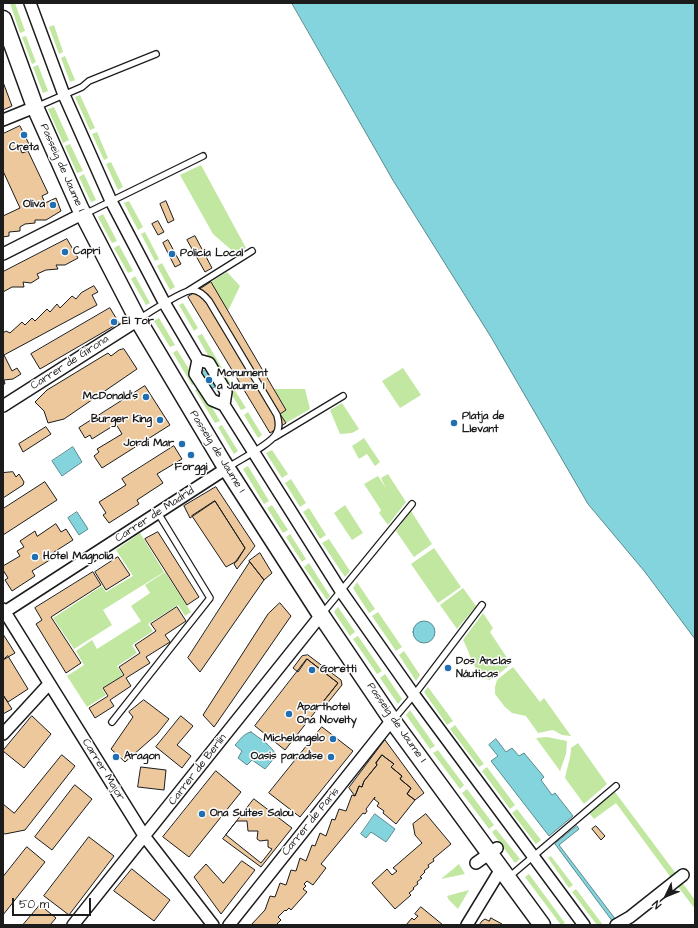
<!DOCTYPE html>
<html>
<head>
<meta charset="utf-8">
<style>
	body { margin:0 }
	#map { position:relative; width:698px; height:928px; overflow:hidden; background:#fff; font-family:"Architects Daughter",sans-serif }
	canvas { display:block }
	.frame { position:absolute; inset:0; border:4px solid #1c1c1c; pointer-events:none }
	.north { position:absolute; left:646px; top:876px; width:40px; height:40px; -webkit-text-stroke:3px #fff; paint-order:stroke; rotate:227deg; font-size:11px; font-weight:700; line-height:16px; text-align:center; color:#1c1c1c }
	.north::after { content:''; display:block; margin:auto; width:14px; height:18px; background:#1c1c1c; clip-path:polygon(50% 0,100% 100%,50% 72%,0 100%) }
	.scale { position:absolute; left:12px; top:898px; width:79px; height:18px; box-sizing:border-box; border:2px solid #1c1c1c; border-top:0; padding-left:5px; font-size:12px; line-height:14px; white-space:nowrap; color:#1c1c1c; -webkit-text-stroke:3px #fff; paint-order:stroke }
</style>
</head>
<body>
<div id="map">
<canvas width="698" height="928"></canvas>
<div class="frame"></div>
<div class="north">N</div>
<div class="scale">50 m</div>
</div>
<script>
const context = document.querySelector('canvas').getContext('2d');
context.lineJoin = 'round';
function fillPath(path, color) { context.fillStyle = color; context.fill(path, 'evenodd'); }
function stroke(path, color, width, dash) { context.strokeStyle = color; context.lineWidth = width; context.lineCap = dash ? 'butt' : 'round'; context.setLineDash(dash || []); context.stroke(path); }
function label(font, color, halo, rows, align = 'center') {
  context.font = font + ' "Architects Daughter",sans-serif'; context.lineWidth = 3; context.setLineDash([]); context.textBaseline = 'middle'; context.strokeStyle = halo; context.fillStyle = color; for (const [text, x, y, turn = 0] of rows) {
    context.save(); context.translate(x, y); context.rotate((+turn || 0) * Math.PI / 180); context.textAlign = isNaN(turn) ? turn : align; if (halo) context.strokeText(text, 0, 0); context.fillText(text, 0, 0); context.restore();
  }
}
fillPath(new Path2D(`
	M10,3H15L25,31L20,33Z
	M54,25L63,52L59,54L49,27Z
	M26,36L36,62L32,64L22,37Z
	M65,56L75,80L70,82L61,58Z
	M38,65L48,91L43,93L33,67Z
	M80,95L95,128L90,130L75,97Z
	M54,107L69,140L63,143L48,109Z
	M97,132L108,158L104,160L92,134Z
	M70,144L83,171L77,173L65,146Z
	M111,162L123,187L118,190L106,164Z
	M201,165L246,248L236,254L213,234L180,175Z
	M84,174L96,200L91,202L79,177Z
	M129,201L143,227L138,230L124,203Z
	M103,214L117,241L112,243L98,217Z
	M145,232L159,259L155,261L141,234Z
	M119,245L133,271L128,273L114,248Z
	M162,263L175,287L170,290L157,266Z
	M227,272L240,286L228,311L211,282Z
	M135,276L150,303L146,305L131,279Z
	M183,303L198,328L194,331L179,305Z
	M159,318L175,345L170,347L154,321Z
	M202,334L222,368L217,371L197,336Z
	M177,350L197,382L192,385L173,353Z
	M403,368L421,395L400,408L382,381Z
	M224,373L246,408L241,410L220,375Z
	M200,387L220,421L215,423L195,390Z
	M274,389H305L310,409L286,423L280,414L286,410Z
	M342,403L359,429L352,433L340,434L330,410Z
	M248,412L262,435L258,438L244,415Z
	M222,425L238,451L234,454L218,427Z
	M364,438L380,462L375,466L367,454L359,459L352,446Z
	M272,450L288,474L282,478L266,453Z
	M248,466L269,501L264,504L243,469Z
	M388,474L406,502L388,525L379,513L381,510L364,484L378,476L386,488L381,478Z
	M291,479L306,503L300,507L285,483Z
	M272,505L288,530L283,533L267,508Z
	M345,505L363,533L352,540L334,513Z
	M309,508L326,535L320,539L303,512Z
	M411,511L432,544L414,557L396,531Z
	M140,533L164,572L103,610L112,625L74,649L53,618L102,586L106,592L133,576L116,550Z
	M290,534L306,559L302,562L286,537Z
	M329,539L350,571L345,577L322,543Z
	M434,548L461,587L438,603L411,564Z
	M309,563L330,596L327,600L304,567Z
	M165,572L191,612L185,616L178,605L148,624L153,631L132,645L137,653L117,666L123,675L102,688L106,695L87,707L67,676L84,665L76,651L92,640L97,649L141,621L131,606L150,593L145,585Z
	M357,582L375,609L369,613L353,588Z
	M463,588L476,606L457,629L440,605Z
	M338,607L355,632L350,636L334,612Z
	M378,612L402,647L396,651L372,616Z
	M483,613L493,628L490,632L511,664L495,677L489,680C472,672 471,654 463,640Z
	M358,636L382,671L377,674L353,639Z
	M404,651L420,675L416,681L399,655Z
	M513,667L540,702L544,698L571,736L562,735L553,730L538,733L526,716L512,713L505,707L495,694V687L497,680Z
	M385,674L402,699L398,704L380,678Z
	M428,687L453,721L447,725L424,692Z
	M410,710L435,746L430,749L406,715Z
	M455,725L484,764L479,767L450,729Z
	M547,737L567,741L566,754L560,771L536,738Z
	M578,743L607,784L584,804L565,778C567,767 571,758 571,748Z
	M438,750L464,785L460,789L433,753Z
	M487,767L515,805L510,809L482,771Z
	M467,789L494,825L489,829L462,793Z
	M615,792L677,875L672,879L616,803L594,819L589,813Z
	M517,809L541,840L536,844L512,813Z
	M496,829L520,859L515,863L492,832Z
	M551,856L573,885L569,888L548,858Z
	M459,864L465,874L441,879Z
	M529,874L565,923L561,925L525,877Z
	M681,881L695,900V909L676,884Z
	M576,889L603,925H597L572,892Z
	M469,890L458,909L449,900L447,896Z`), '#c1e7a1');
const water = new Path2D(`
	M292,3H695V639L645,572L588,504L491,337L394,182Z
	M207,369L217,386L211,389L201,373Z
	M73,447L82,462L62,476L52,461Z
	M77,512L88,529L79,535L68,518Z
	M413 632a11 11 0 1 1 22 0a11 11 0 1 1-22 0Z
	M251,732C259,738 273,746 276,756L265,769L252,760L247,765L238,758L242,751L235,745C240,740 244,733 251,732Z
	M496,739L506,752L512,748L519,756L524,753L544,777L541,780L552,795L555,793L573,816L549,836L491,761L498,756L489,745Z
	M375,814L395,829L386,842L371,832L366,838L361,834Z
	M577,826L579,829L559,845L616,920L613,922L555,844Z`);
fillPath(water, '#83d4dc');
stroke(water, '#5a8a8f', 1);
const building = new Path2D(`
	M3,82L12,106L3,110Z
	M20,126L29,144L20,148L22,153L28,151L48,193L42,196L45,203L56,198L61,211L46,220H35V223L25,224L20,227V231L9,232V236L3,237V216L20,208L3,171V134Z
	M166,201L174,220L168,223L160,204Z
	M158,221L164,232L158,235L152,224Z
	M195,236L212,268L205,272L187,240Z
	M67,239L78,258L65,265H56L58,269L46,270L37,274L39,278L31,283L23,282L24,287H12L3,292V272Z
	M168,240L181,264L175,267L163,243Z
	M211,282L286,410L280,414L286,423L270,433L188,297Z
	M94,286L98,292L92,295L97,305L4,355L12,371L17,368L21,374L13,379L4,380L5,384H3V333L6,331L10,333L22,322L25,325L32,318L35,321L47,309L50,312L57,304L60,308L72,296L76,299L81,293Z
	M110,308L119,323L40,369L31,354Z
	M124,349L137,369L64,419L48,423L44,411L35,402L47,390L108,353L111,356L119,350Z
	M145,386L170,425L102,468L94,456L99,452L97,449L122,434L116,424L92,439L90,435L85,438L79,428Z
	M46,427L51,434L23,452L19,444Z
	M174,446L182,459L157,474L163,483L137,500L139,504L109,523L103,515L106,513L99,502L126,485L122,479Z
	M13,472L16,477L19,474L24,482L23,485L3,498V473Z
	M45,482L57,500L3,535V509Z
	M216,487L255,546L237,569L234,564L245,548L215,501L190,518L184,506Z
	M215,501L245,548L237,561L226,567L192,516Z
	M56,524L61,532L66,529L73,540L51,554L53,558L32,571L35,576L12,591L5,580L8,578L3,570V566L20,556L17,551L24,547L20,541L35,531L37,536Z
	M158,532L199,597L187,605L145,539Z
	M260,553L272,573L264,580L249,561Z
	M118,557L130,575L106,590L95,572Z
	M250,562L264,580L200,672L188,658Z
	M93,572L101,585L51,617L81,663L66,673L36,624L42,620L35,608Z
	M280,603L291,616L214,727L203,715L268,614Z
	M177,607L186,621L165,635L170,642L146,657L150,663L126,678L131,686L110,700L114,706L95,718L89,708L108,696L103,688L124,675L119,667L140,653L135,645L156,631L151,624Z
	M3,634L15,653L3,660Z
	M308,655L341,680L342,685L326,705L322,703L338,683L307,659L298,672L293,668L302,656Z
	M8,656L28,689L8,702L3,695V660Z
	M307,659L338,683L285,750L255,726Z
	M3,695L12,709L3,714Z
	M144,700L169,719L157,734L125,762L111,749L133,717L129,712Z
	M32,716L51,734L24,768L3,751Z
	M181,716L193,726L177,745L191,756L182,768L156,747Z
	M322,727L353,751L300,817L269,793Z
	M385,740L424,793L415,800L407,794L411,788L400,779L402,776L391,767L394,764L382,755L376,763L377,765L364,781L362,787L359,786L355,796L349,788Z
	M62,755L75,766L25,830L5,834L3,833V804L14,813Z
	M382,755L394,764L391,767L402,776L400,779L411,788L407,794L415,800L396,824L383,813L384,811L377,806L379,803L374,799L375,797L366,809L367,811L365,814L363,813L321,864L326,868L313,885L307,881L304,884L306,886L303,889L307,892L291,910L289,908L286,911L285,910L278,917L281,920L276,925H251L265,910L270,896L275,897L280,883L286,885L291,870L296,871L300,858L306,861L312,845L315,846L320,833L326,836L332,819L335,820L339,809L346,811L352,795L355,796L359,786L362,787L364,781L377,765L376,763Z
	M141,767L166,770L164,790L138,787Z
	M216,771L241,792L189,857L163,837Z
	M75,785L92,799L52,850L35,837Z
	M254,799L292,828L261,867L223,839Z
	M426,814L451,844L433,859L434,861L428,865L429,867L424,871L425,872L420,877L422,878L417,882L418,884L413,888L414,889L409,893L411,895L395,909L372,883L387,869L392,875L397,871L393,868L422,843L415,835L413,824Z
	M237,821H247L248,831H258L257,839L260,841L268,840V847L272,849L261,863L226,835Z
	M596,826L605,836L601,840L592,829Z
	M89,837L114,856L69,915L44,896Z
	M27,847L45,862L3,915V877Z
	M242,861L255,870L221,914L194,877L206,864L223,883Z
	M132,869L170,900L154,921L114,891Z
	M40,905L56,918L50,925H23Z
	M421,907L443,925H406L412,918L414,920L418,916L415,914Z
	M491,918L502,924L501,925H479L482,921L485,919L489,921Z`);
fillPath(building, '#ecc89c');
stroke(building, '#1c1c1c', 1);
const lane = new Path2D(`
	M36,107L82,87L89,81L156,54
	M84,213L91,211L203,156
	M188,291L252,251
	M139,319C150,312 183,290 193,290C200,291 205,296 209,301L277,415C279,422 280,428 276,434C271,444 239,460 229,467
	M275,437L343,396
	M322,614L412,504
	M393,720L414,695L482,605
	M112,722L210,598L158,513
	M509,877L616,786`);
const street = new Path2D(`
	M30,3L64,95L111,201L165,304L198,360L209,363L226,392L224,405L341,591L414,695L584,925
	M3,120L35,107
	M3,254L82,214
	M198,360L195,374L212,400L224,405
	M3,406L138,320
	M3,609L145,837L213,925
	M3,613L227,468
	M3,734L49,684
	M476,863L497,848
	M73,925L321,615
	M229,925L392,720
	M467,925L501,869
	M616,925L630,917L683,875`);
const secondary = new Path2D(`
	M3,19L35,107L80,208L138,320L222,461L321,615L392,720L542,925`);
stroke(lane, '#1c1c1c', 8);
stroke(street, '#1c1c1c', 14);
stroke(secondary, '#1c1c1c', 19);
stroke(lane, '#fff', 5.5);
stroke(street, '#fff', 11);
stroke(secondary, '#fff', 16);
for (const [x, y, r, color] of [
	[24,135,4,"#1f6fb2"],
	[53,205,4,"#1f6fb2"],
	[65,252,4,"#1f6fb2"],
	[172,254,4,"#1f6fb2"],
	[114,322,4,"#1f6fb2"],
	[209,380,4,"#1f6fb2"],
	[146,397,4,"#1f6fb2"],
	[160,420,4,"#1f6fb2"],
	[454,423,4,"#1f6fb2"],
	[182,444,4,"#1f6fb2"],
	[191,455,4,"#1f6fb2"],
	[35,557,4,"#1f6fb2"],
	[448,668,4,"#1f6fb2"],
	[312,670,4,"#1f6fb2"],
	[289,714,4,"#1f6fb2"],
	[333,739,4,"#1f6fb2"],
	[116,757,4,"#1f6fb2"],
	[331,757,4,"#1f6fb2"],
	[202,814,4,"#1f6fb2"]
]) { const dot = new Path2D(); dot.arc(x, y, r, 0, 2 * Math.PI); context.fillStyle = color; context.fill(dot); stroke(dot, '#fff', 1.5); }
label('bold 11px', '#1c1c1c', '#fff', [
	["Creta",24,148,"center"],
	["Oliva",45,205,"right"],
	["Capri",73,252],
	["Policía Local",180,254],
	["El Tor",122,322],
	["Monument",217,374],
	["a Jaume I",217,387],
	["McDonald's",138,397,"right"],
	["Platja de",462,417],
	["Llevant",462,430],
	["Burger King",152,420,"right"],
	["Jordi Mar",174,444,"right"],
	["Forggi",191,468,"center"],
	["Hotel Magnolia",43,557],
	["Dos Anclas",456,662],
	["Náuticas",456,675],
	["Goretti",320,670],
	["Aparthotel",297,708],
	["Ona Novelty",297,721],
	["Michelangelo",325,739,"right"],
	["Aragon",124,757],
	["Oasis paradise",323,757,"right"],
	["Ona Suites Salou",210,814]
], 'left');
label('11px', '#1c1c1c', '#fff', [
	["Passeig de Jaume I",62,168,66],
	["Carrer de Girona",70,363,-33],
	["Passeig de Jaume I",217,452,58],
	["Carrer de Madrid",155,515,-33],
	["Passeig de Jaume I",396,723,55],
	["Carrer Major",103,770,58],
	["Carrer de Berlín",198,770,-52],
	["Carrer de París",311,822,-51]
]);
</script>
</body>
</html>
